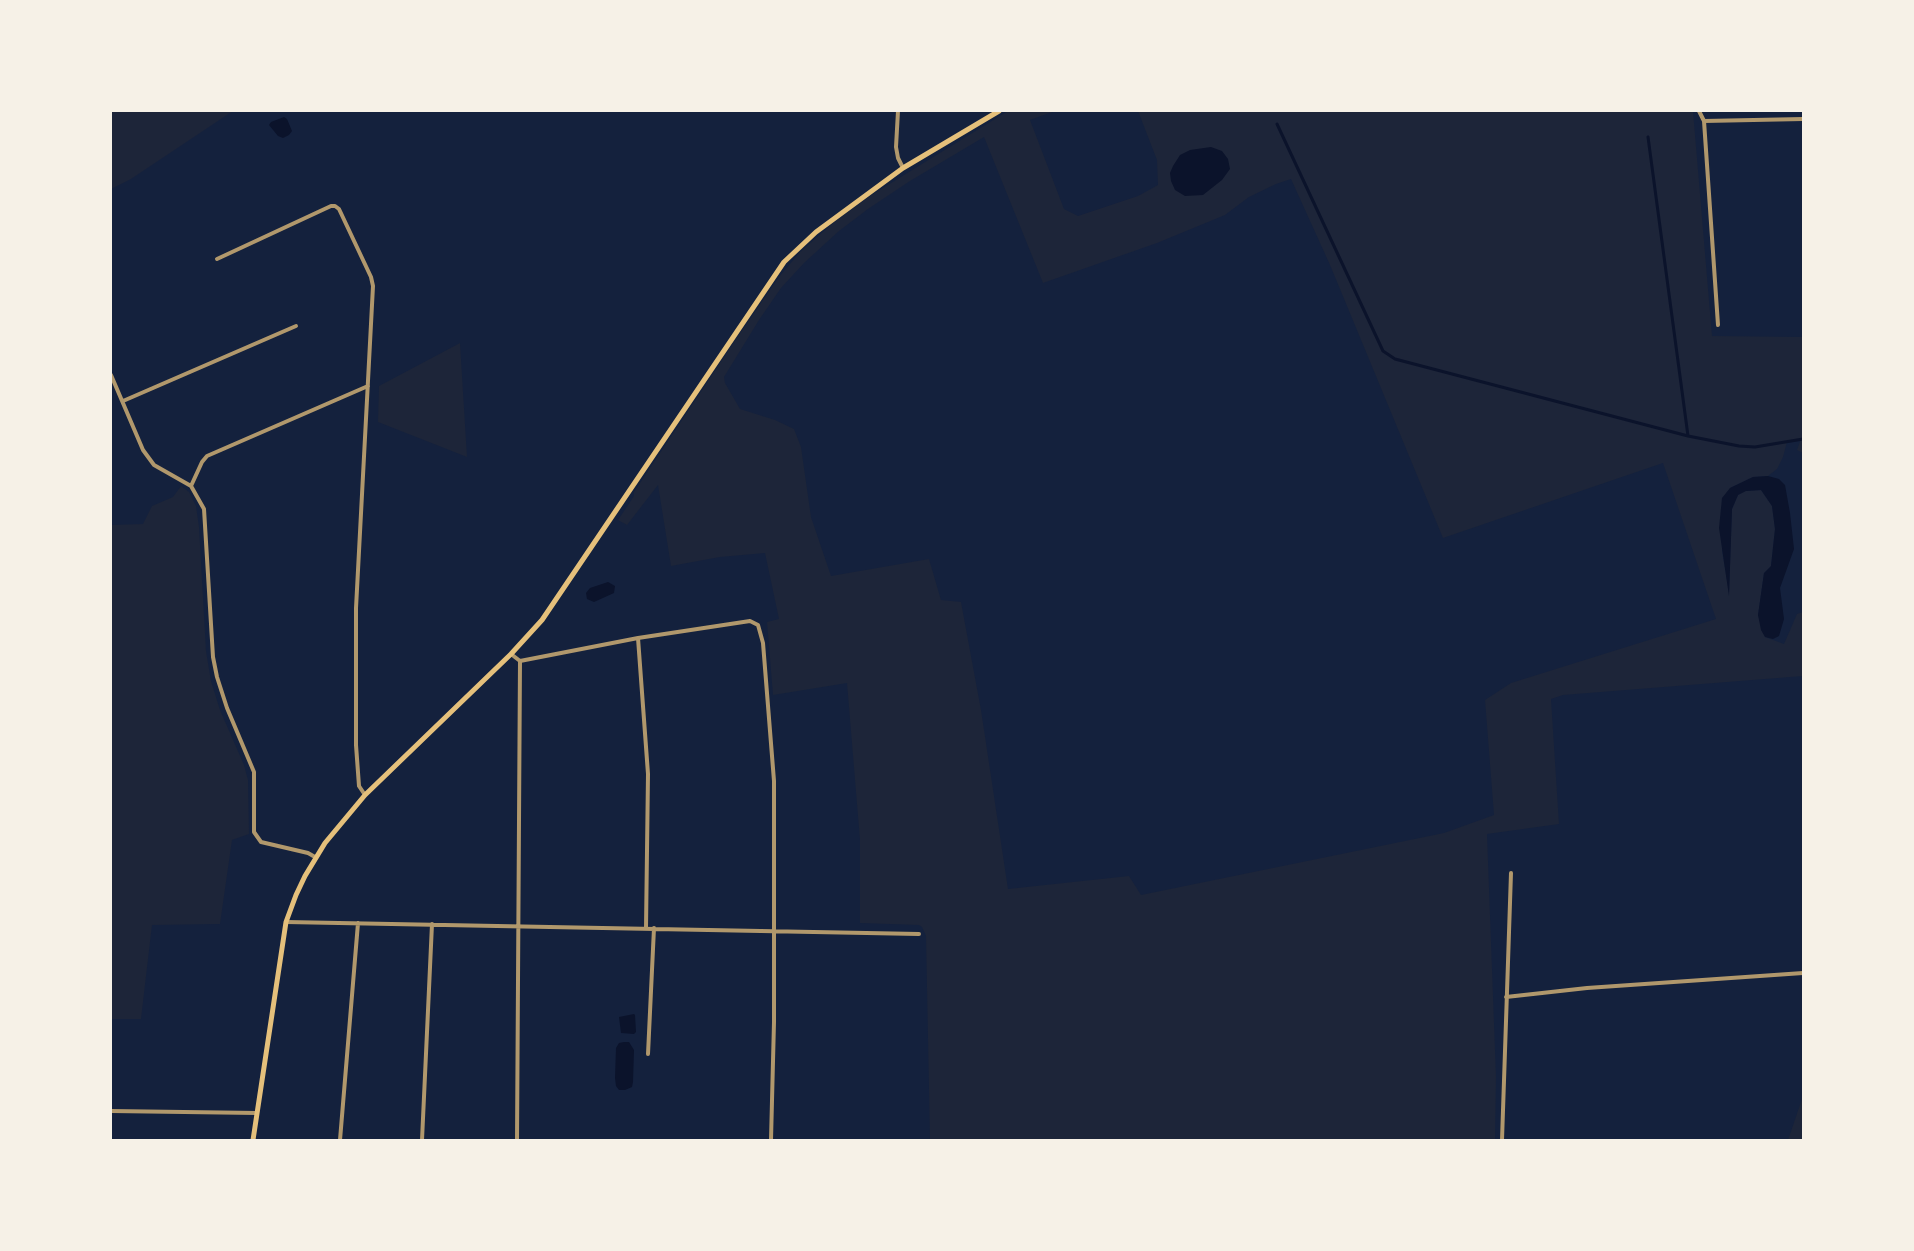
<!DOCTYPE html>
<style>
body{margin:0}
#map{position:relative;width:1914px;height:1251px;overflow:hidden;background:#14213d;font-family:"Libre Baskerville",serif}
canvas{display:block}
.frame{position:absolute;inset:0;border:112px solid #f6f1e7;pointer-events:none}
</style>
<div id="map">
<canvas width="1914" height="1251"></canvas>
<div class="frame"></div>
</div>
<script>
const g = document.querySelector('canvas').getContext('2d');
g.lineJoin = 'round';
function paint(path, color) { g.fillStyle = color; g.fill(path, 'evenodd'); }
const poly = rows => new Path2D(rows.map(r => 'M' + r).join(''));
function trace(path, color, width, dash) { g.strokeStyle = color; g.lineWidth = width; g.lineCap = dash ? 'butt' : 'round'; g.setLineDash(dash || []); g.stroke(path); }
paint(poly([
 [111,111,233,111,131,179,111,189],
 [1008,111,1055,111,1030,120,1064,209,1078,216,1138,196,1158,185,1157,160,1138,111,1693,111,1712,336,1803,337,1803,453,1797,450,1801,439,1787,442,1783,457,1777,469,1768,476,1753,477,1730,488,1722,551,1729,592,1732,509,1738,495,1745,491,1761,490,1772,506,1775,529,1771,566,1764,573,1758,615,1765,637,1784,644,1797,614,1803,612,1803,676,1563,695,1551,699,1559,824,1487,834,1496,1077,1495,1140,930,1140,926,936,922,927,919,925,860,923,860,840,847,683,773,695,767,622,779,619,765,553,720,557,671,566,658,485,627,525,618,520,634,496,634,492,734,342,779,277,800,252,832,224,870,196],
 [984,137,1043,283,1157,243,1225,215,1249,197,1276,184,1291,179,1330,265,1443,538,1663,463,1716,619,1511,683,1485,700,1494,815,1444,833,1141,895,1129,876,1008,889,981,710,961,602,941,600,929,559,831,576,811,517,801,447,794,429,775,420,740,409,725,383,724,377,759,320,781,288,804,263,839,231,868,209,910,181],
 [460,343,467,457,378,422,379,386],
 [181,486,189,492,196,506,199,527,206,651,211,681,220,710,244,765,248,780,249,834,232,840,220,924,152,925,141,1019,111,1019,111,525,143,524,152,506,173,497],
 [1803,1096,1803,1140,1788,1140]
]), '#1d2539');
paint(poly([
 [284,117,287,119,292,131,289,135,283,138,278,136,269,125,271,122],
 [1211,147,1222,151,1228,159,1230,169,1222,180,1203,195,1185,196,1175,190,1171,181,1170,173,1173,166,1180,155,1190,150],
 [1768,476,1779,479,1785,485,1790,513,1794,549,1780,588,1784,619,1779,636,1773,639,1765,637,1761,630,1758,615,1764,573,1771,566,1775,529,1772,506,1761,490,1746,491,1738,495,1732,509,1729,596,1719,528,1722,498,1730,488,1753,477],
 [608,582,615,586,614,593,594,602,587,599,586,593,590,588],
 [634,1014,635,1015,636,1032,634,1034,621,1033,619,1017],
 [624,1042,629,1042,634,1050,633,1082,632,1087,625,1090,619,1090,616,1086,615,1078,616,1048,619,1043]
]), '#0b132b');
trace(poly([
 [1277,124,1383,351,1395,359,1688,436,1739,446,1755,447,1803,439],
 [1648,137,1688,436]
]), '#0b132b', 3);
trace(poly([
 [898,111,896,147,898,158,903,168],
 [1699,111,1704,121,1718,325],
 [1704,121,1803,119],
 [217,259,331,206,335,206,339,209,371,277,373,286,356,608,356,745,359,786,365,795],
 [111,375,143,450,154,465,191,486,204,509,213,657,217,677,227,708,254,772,254,832,261,842,308,853,315,857],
 [123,401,296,326],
 [191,486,202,462,207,456,368,386],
 [638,638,648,774,646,928],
 [511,654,520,661,517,1140],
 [520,661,638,638,750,621,758,625,763,643,774,781,774,1022,771,1140],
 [286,922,919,934],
 [1506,997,1587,988,1803,973],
 [648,1054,654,928],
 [111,1111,257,1113],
 [340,1140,358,923],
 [422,1140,432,924],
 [1502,1140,1511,873]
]), '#b1986c', 4);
trace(poly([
 [253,1140,286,922,296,895,305,876,325,843,365,795,511,654,542,620,784,262,816,232,903,168,999,111]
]), '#e5c07b', 5);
</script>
